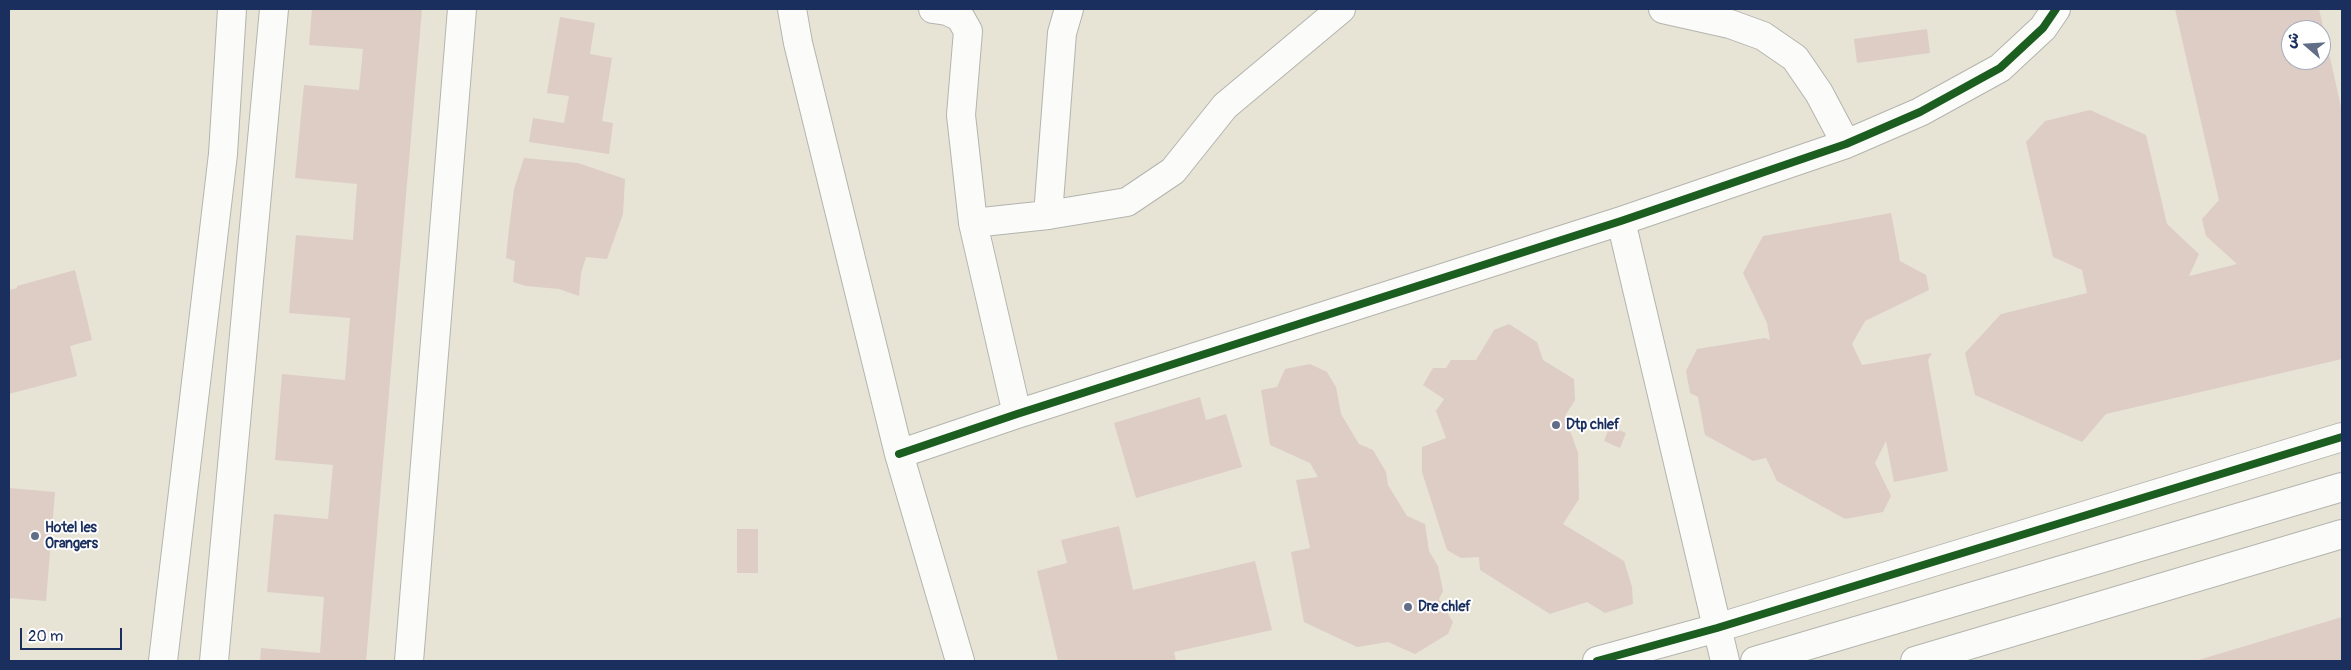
<!DOCTYPE html>
<meta charset="utf-8">
<style>
body{margin:0}
#map{position:relative;width:2351px;height:670px;overflow:hidden;background:#e7e4d5;font-family:Pangolin,"Playpen Sans Arabic",sans-serif}
canvas{display:block}
.frame{position:absolute;inset:0;border:10px solid #1b2f5e;pointer-events:none}
.north{position:absolute;left:2281px;top:20px;width:50px;height:50px;box-sizing:border-box;background:#fff;border:1px solid #a4acbf;border-radius:50%;rotate:289deg;font-size:14px;font-weight:700;line-height:20px;text-align:center;color:#1b2f5e}
.north::after{content:'';display:block;margin:auto;width:18px;height:22px;background:#626e88;clip-path:polygon(50% 0,100% 100%,50% 72%,0 100%)}
.scale{position:absolute;left:20px;top:628px;width:102px;height:22px;box-sizing:border-box;border:2px solid #1b2f5e;border-top:0;padding-left:6px;font-size:15px;line-height:18px;white-space:nowrap;color:#1b2f5e;-webkit-text-stroke:4px #fff;paint-order:stroke}
</style>
<div id="map">
<canvas width="2351" height="670"></canvas>
<div class="frame"></div>
<div class="north">ش</div>
<div class="scale">20 m</div>
</div>
<script>
const g = document.querySelector('canvas').getContext('2d');
g.lineJoin = 'round';
function paint(path, color) { g.fillStyle = color; g.fill(path, 'evenodd'); }
const poly = rows => new Path2D(rows.map(r => 'M' + r).join(''));
function trace(path, color, width, dash) { g.strokeStyle = color; g.lineWidth = width; g.lineCap = dash ? 'butt' : 'round'; g.setLineDash(dash || []); g.stroke(path); }
function write(font, color, halo, rows, align = 'center') {
  g.font = font + ' Pangolin,sans-serif'; g.lineWidth = 4; g.setLineDash([]); g.textBaseline = 'middle'; g.strokeStyle = halo; g.fillStyle = color; for (const [text, x, y, turn = 0] of rows) {
    g.save(); g.translate(x, y); g.rotate((+turn || 0) * Math.PI / 180); g.textAlign = isNaN(turn) ? turn : align; if (halo) g.strokeText(text, 0, 0); g.fillText(text, 0, 0); g.restore();
  }
}
paint(poly([
 [312,9,422,9,366,661,260,661,261,648,320,653,324,597,267,592,274,514,328,519,333,465,275,460,282,374,345,380,350,318,289,313,296,235,353,240,357,184,295,178,304,85,359,90,363,49,309,45],
 [2175,9,2319,9,2342,111,2342,359,2106,414,2082,442,1975,395,1965,353,2001,314,2087,293,2082,270,2053,257,2026,142,2045,121,2090,110,2146,135,2167,224,2199,254,2189,276,2237,264,2206,236,2202,219,2219,200],
 [2291,30,2321,30,2321,60,2291,60],
 [560,17,595,23,590,54,612,58,602,121,613,123,609,154,529,142,533,118,564,123,569,96,547,93],
 [1927,29,1930,53,1857,63,1854,39],
 [524,158,578,163,625,179,623,214,607,259,586,257,581,273,579,296,559,289,526,286,513,282,515,261,506,258,508,238,514,189],
 [1891,213,1900,261,1926,275,1929,290,1865,321,1852,344,1862,365,1932,353,1928,360,1948,471,1894,482,1886,441,1875,463,1891,496,1883,512,1845,519,1777,481,1766,458,1753,461,1705,435,1698,397,1690,393,1686,371,1697,349,1765,338,1770,340,1767,323,1743,273,1763,236],
 [75,270,92,340,70,346,77,376,9,394,9,290,17,288,17,286],
 [1509,324,1537,342,1543,360,1574,379,1575,400,1565,416,1578,453,1579,499,1563,524,1624,561,1632,587,1633,604,1605,613,1587,602,1550,614,1480,570,1479,557,1461,558,1447,550,1422,472,1422,447,1446,438,1436,411,1444,399,1423,385,1433,368,1446,368,1451,360,1476,360,1494,330],
 [1310,364,1327,372,1336,387,1341,414,1359,444,1373,450,1386,472,1388,485,1407,516,1425,524,1429,551,1438,566,1443,591,1439,599,1453,622,1448,634,1415,654,1388,642,1357,647,1304,622,1291,552,1310,548,1296,480,1318,477,1310,463,1270,445,1261,390,1277,387,1285,369],
 [1200,397,1206,420,1226,414,1242,467,1136,498,1114,423],
 [1610,426,1626,433,1620,448,1604,441],
 [9,488,55,492,46,601,9,598],
 [1119,526,1133,590,1255,561,1272,630,1174,652,1176,661,1058,661,1037,571,1067,563,1061,540],
 [737,529,758,529,758,573,737,573],
 [2342,617,2342,661,2195,661]
]), '#decdc5');
const minor = poly([
 [792,9,798,43,899,454,960,661],
 [933,9,947,11,960,17,968,31,961,115,973,223,1017,414],
 [1663,9,1730,24,1763,36,1795,58,1819,93,1846,144],
 [1048,215,1062,33,1069,9],
 [1621,221,1725,661],
 [973,223,1048,215,1127,202,1173,171,1225,106,1341,9],
 [899,454,1017,414,1621,221,1846,144,1920,112,2000,68,2043,28,2056,9],
 [163,661,223,154,232,9],
 [409,661,462,9],
 [1597,661,1717,628,2342,437]
]);
const secondary = poly([
 [214,661,274,9],
 [1755,661,2342,487],
 [1915,661,2342,534]
]);
trace(minor, '#b4b4af', 30);
trace(secondary, '#b4b4af', 30);
trace(minor, '#fbfbf9', 28);
trace(secondary, '#fbfbf9', 28);
trace(poly([
 [899,454,1017,414,1621,221,1846,144,1920,112,2000,68,2043,28,2056,9],
 [1597,661,1717,628,2342,437]
]), '#1b5e20', 8);
for (const [x, y, r, color] of [
 [1556,425,5,"#626e88"],
 [35,536,5,"#626e88"],
 [1408,607,5,"#626e88"]
]) { const dot = new Path2D(); dot.arc(x, y, r, 0, 2 * Math.PI); g.fillStyle = color; g.fill(dot); trace(dot, '#fff', 2); }
write('bold 14px', '#1b2f5e', '#fff', [
 ["Dtp chlef",1566,425],
 ["Hotel les",45,528],
 ["Orangers",45,544],
 ["Dre chlef",1418,607]
], 'left');
</script>
